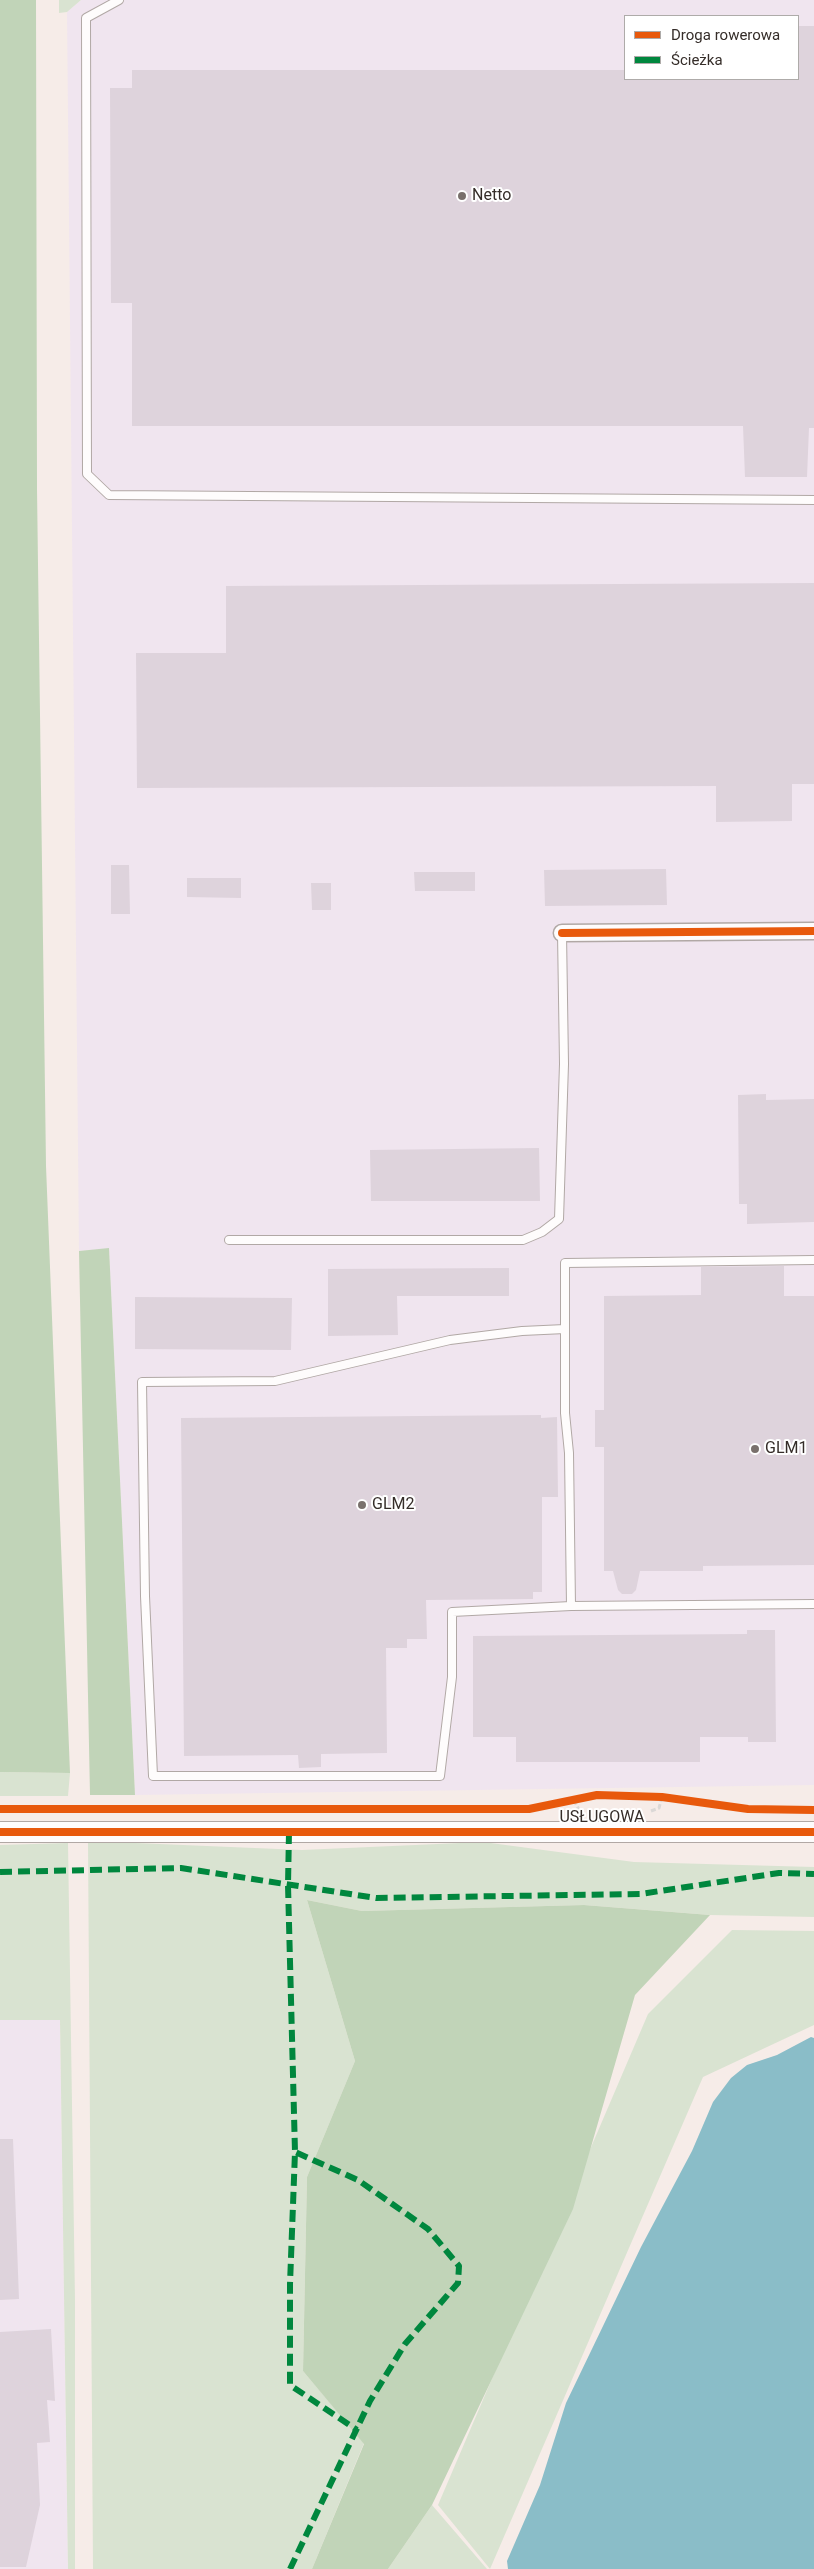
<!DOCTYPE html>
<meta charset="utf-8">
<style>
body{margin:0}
#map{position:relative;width:814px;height:2569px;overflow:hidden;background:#f6ece8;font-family:Roboto,sans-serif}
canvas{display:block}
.legend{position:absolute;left:624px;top:15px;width:175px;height:65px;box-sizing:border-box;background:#fff;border:1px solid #aeaba9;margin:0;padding:6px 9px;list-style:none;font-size:15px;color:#352d29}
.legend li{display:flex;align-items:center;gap:10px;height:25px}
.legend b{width:25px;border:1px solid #aeaba9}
</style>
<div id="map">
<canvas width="814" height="2569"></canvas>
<ul class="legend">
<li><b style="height:6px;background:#e8590c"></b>Droga rowerowa</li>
<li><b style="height:6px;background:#00873e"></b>Ścieżka</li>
</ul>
</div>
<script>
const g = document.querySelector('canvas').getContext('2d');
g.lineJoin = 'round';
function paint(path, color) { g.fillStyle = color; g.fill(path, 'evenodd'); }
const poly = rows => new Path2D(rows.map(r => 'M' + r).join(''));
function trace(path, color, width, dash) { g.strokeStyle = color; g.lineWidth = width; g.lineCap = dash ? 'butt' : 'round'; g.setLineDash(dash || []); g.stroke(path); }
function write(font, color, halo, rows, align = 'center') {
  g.font = font + ' Roboto,sans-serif'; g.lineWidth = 4; g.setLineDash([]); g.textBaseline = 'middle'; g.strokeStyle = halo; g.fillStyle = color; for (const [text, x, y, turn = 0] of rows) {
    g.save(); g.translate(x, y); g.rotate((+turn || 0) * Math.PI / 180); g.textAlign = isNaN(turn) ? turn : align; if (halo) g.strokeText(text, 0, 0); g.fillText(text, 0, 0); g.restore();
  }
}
paint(poly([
 [81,0,814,0,814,1785,135,1795,109,1249,79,1251,67,12],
 [625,16,798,16,798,79,625,79],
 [0,2020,60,2020,68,2569,0,2569]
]), '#f0e5ef');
paint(poly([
 [59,0,81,0,67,12,59,13],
 [0,1772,70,1773,68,1796,0,1796],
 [88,1841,302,1850,483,1842,634,1862,814,1867,814,1917,710,1915,584,1905,362,1911,307,1900,355,2061,307,2177,303,2371,364,2443,312,2569,93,2569],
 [68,1843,75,2300,75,2569,68,2569,60,2020,0,2020,0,1845],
 [732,1930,814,1931,814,2025,703,2077,490,2569,438,2505,648,2014],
 [432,2505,487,2569,388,2569]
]), '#d9e3d1');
paint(poly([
 [0,0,36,0,37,489,46,1166,70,1773,0,1772],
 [109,1248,135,1795,90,1795,79,1251],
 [307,1900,362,1911,584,1905,710,1915,635,1995,573,2209,432,2505,388,2569,312,2569,364,2444,303,2371,307,2177,355,2061]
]), '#c1d4b8');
paint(poly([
 [811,2037,814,2038,814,2569,508,2569,507,2561,540,2485,566,2403,641,2247,692,2151,713,2102,731,2078,747,2065,777,2055]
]), '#8abdc8');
paint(poly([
 [798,26,814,26,814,428,809,428,807,477,745,477,743,426,132,426,132,303,111,303,110,88,132,88,132,70,625,70,625,79,798,79],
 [814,583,814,784,792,784,792,821,716,822,716,786,137,788,136,653,226,653,226,586],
 [111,865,129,865,130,914,111,914],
 [666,869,667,905,545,906,544,870],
 [414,872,475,872,475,891,415,891],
 [187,878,241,878,241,898,187,897],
 [311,883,331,883,331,910,312,910],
 [766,1094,766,1100,814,1099,814,1222,747,1224,747,1204,739,1204,738,1095],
 [539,1148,540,1201,371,1201,370,1150],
 [784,1266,784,1296,814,1296,814,1565,703,1566,703,1571,640,1571,636,1590,632,1594,622,1594,618,1590,613,1571,604,1571,604,1447,595,1447,595,1410,604,1410,604,1296,701,1295,701,1267],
 [509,1268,509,1296,397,1296,398,1335,328,1336,328,1269],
 [135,1297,292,1298,291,1350,135,1349],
 [541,1415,541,1418,557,1417,558,1497,542,1497,542,1592,533,1592,533,1599,426,1600,427,1639,407,1639,407,1648,386,1648,387,1753,321,1754,321,1767,299,1768,298,1755,184,1756,181,1418],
 [747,1630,775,1630,776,1742,748,1742,748,1737,700,1737,700,1762,516,1762,516,1737,473,1737,473,1636,747,1634],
 [0,2139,13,2139,19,2299,0,2300],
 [51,2329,55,2401,47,2400,50,2442,37,2443,40,2505,26,2567,0,2567,0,2332]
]), '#ded3dc');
const service = poly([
 [119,0,86,18,87,474,109,495,814,500],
 [229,1240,523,1240,542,1232,559,1219,564,1064,562,933],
 [565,1329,522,1331,450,1340,275,1381,142,1382,145,1596,153,1776,440,1776,452,1677,452,1612,571,1606,814,1604],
 [571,1606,569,1453,565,1413,565,1263,814,1260]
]);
const minor = poly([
 [562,933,814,931]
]);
const tertiary = poly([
 [0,1832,814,1832]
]);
trace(service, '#b1a8a5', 10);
trace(minor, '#b1a8a5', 19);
trace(tertiary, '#b1a8a5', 22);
trace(poly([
 [574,1800,580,1812],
 [651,1811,659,1808,662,1797]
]), '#dbd8d6', 3, [5, 2.5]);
trace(service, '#fefcfc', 8);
trace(minor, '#fefcfc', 16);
trace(tertiary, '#fefcfc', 20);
trace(poly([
 [289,1832,288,1885,295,2152,290,2284,290,2385,357,2430],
 [0,1872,181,1868,376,1898,640,1894,779,1873,814,1874],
 [290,2569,370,2401,405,2344,458,2283,459,2266,428,2229,358,2180,295,2152]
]), '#00873e', 6, [12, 6]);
trace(poly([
 [562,933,814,931],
 [0,1809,529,1809,597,1795,662,1797,748,1809,814,1810],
 [0,1832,814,1832]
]), '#e8590c', 8);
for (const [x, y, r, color] of [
 [462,196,5,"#79706c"],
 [755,1449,5,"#79706c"],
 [362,1505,5,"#79706c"]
]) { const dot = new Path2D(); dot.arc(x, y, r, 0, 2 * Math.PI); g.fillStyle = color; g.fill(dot); trace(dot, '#fff', 2); }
write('16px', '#352d29', '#fff', [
 ["Netto",472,196],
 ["GLM1",765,1449],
 ["GLM2",372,1505]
], 'left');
write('16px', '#352d29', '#fff', [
 ["USŁUGOWA",602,1818]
]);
</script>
